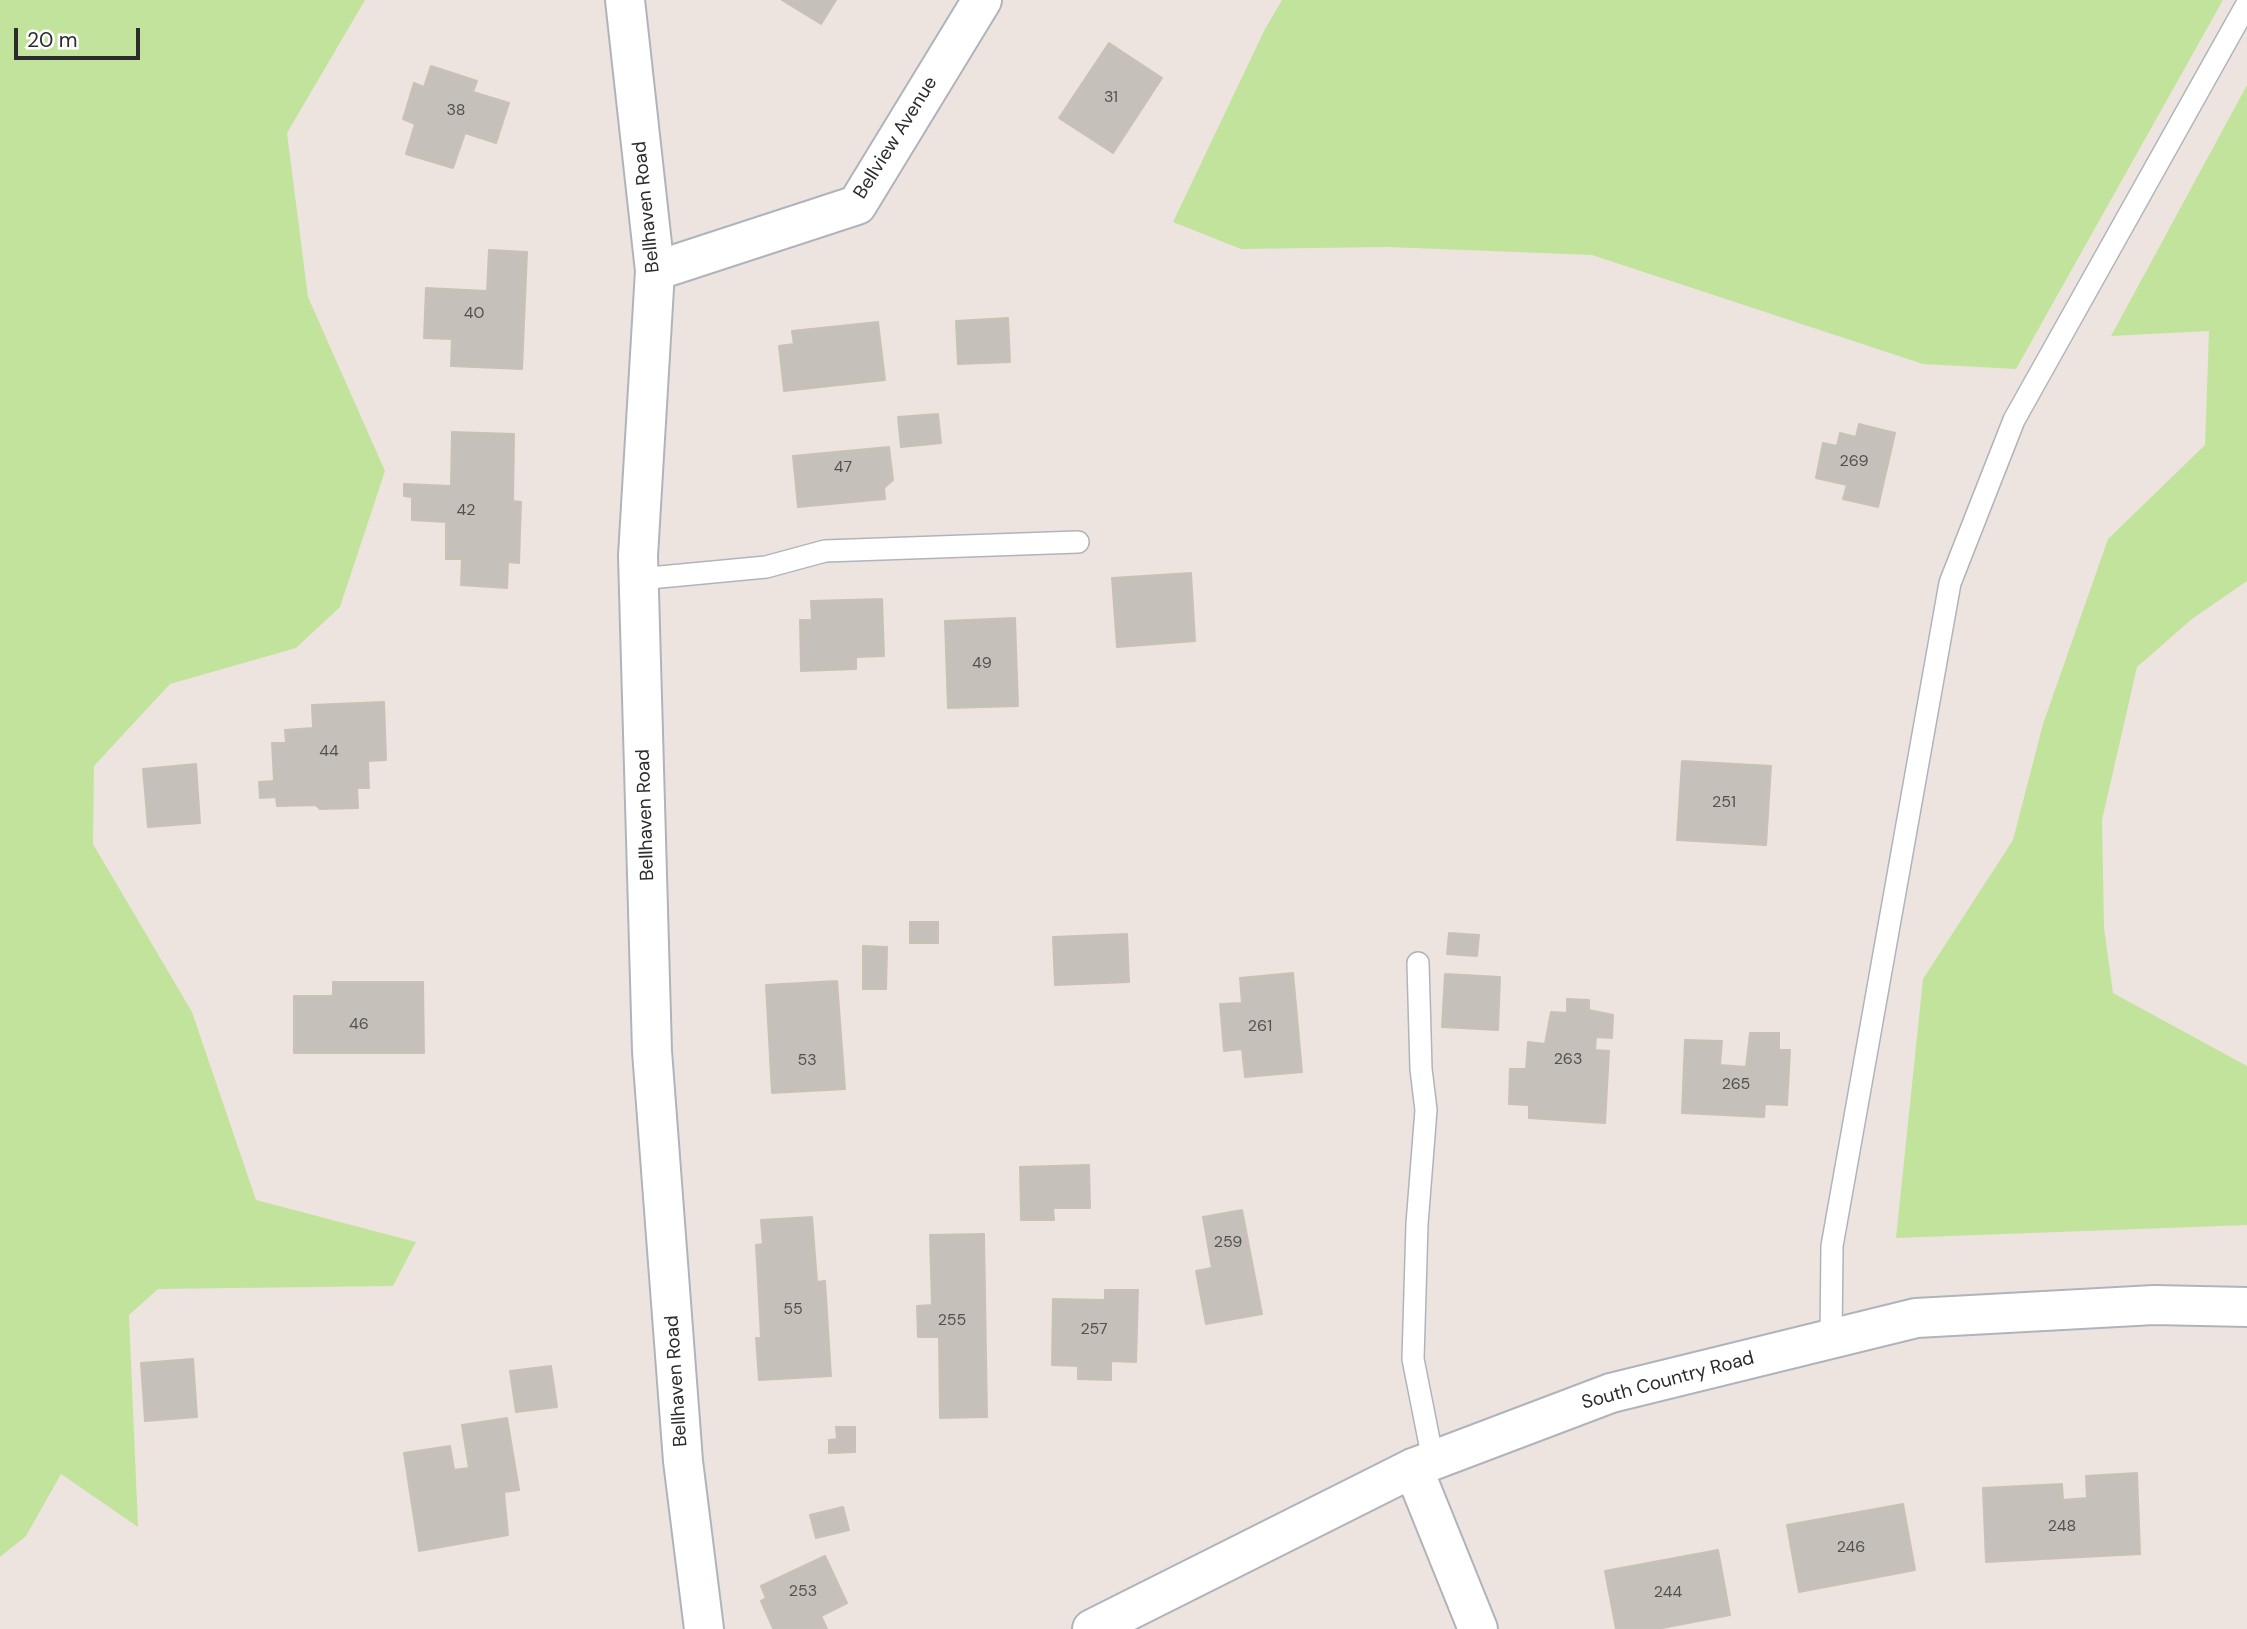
<!DOCTYPE html>
<style>
body{margin:0}
#map{position:relative;width:2247px;height:1629px;overflow:hidden;background:#eee4df;font-family:"DM Sans",sans-serif}
canvas{display:block}
.scale{position:absolute;left:14px;top:28px;width:126px;height:32px;box-sizing:border-box;border:4px solid #2c2c2c;border-top:0;padding-left:9px;font-size:21px;line-height:24px;white-space:nowrap;color:#2c2c2c;-webkit-text-stroke:5px #fff;paint-order:stroke}
</style>
<div id="map">
<canvas width="2247" height="1629"></canvas>
<div class="scale">20 m</div>
</div>
<script>
const g = document.querySelector('canvas').getContext('2d');
g.lineJoin = 'round';
function paint(path, color) { g.fillStyle = color; g.fill(path, 'evenodd'); }
const poly = rows => new Path2D(rows.map(r => 'M' + r).join(''));
function trace(path, color, width, dash) { g.strokeStyle = color; g.lineWidth = width; g.lineCap = dash ? 'butt' : 'round'; g.setLineDash(dash || []); g.stroke(path); }
function write(font, color, halo, rows, align = 'center') {
  g.font = font + ' "DM Sans",sans-serif'; g.lineWidth = 7; g.setLineDash([]); g.textBaseline = 'middle'; g.strokeStyle = halo; g.fillStyle = color; for (const [text, x, y, turn = 0] of rows) {
    g.save(); g.translate(x, y); g.rotate((+turn || 0) * Math.PI / 180); g.textAlign = isNaN(turn) ? turn : align; if (halo) g.strokeText(text, 0, 0); g.fillText(text, 0, 0); g.restore();
  }
}
paint(poly([
 [0,0,365,0,287,133,308,297,385,471,340,607,296,648,170,684,94,766,93,844,192,1012,256,1200,416,1242,393,1286,158,1289,129,1315,138,1527,61,1474,26,1536,0,1557],
 [1282,0,2223,0,2016,369,1923,364,1592,255,1388,247,1241,249,1173,222,1264,31],
 [2247,85,2247,581,2192,619,2137,667,2102,820,2104,928,2113,993,2247,1066,2247,1225,1896,1238,1923,979,2013,840,2043,724,2108,539,2205,445,2209,331,2111,336]
]), '#c2e39c');
const building = poly([
 [782,0,836,0,821,24,782,0],
 [1109,43,1162,78,1113,153,1059,118,1109,43],
 [431,66,477,81,473,92,509,103,496,143,465,133,453,168,406,154,415,124,403,119,414,83,424,87,431,66],
 [489,250,527,252,522,369,451,366,452,339,424,338,426,288,487,291,489,250],
 [1008,318,1010,362,958,364,956,321,1008,318],
 [878,322,885,380,784,391,779,346,794,344,792,331,878,322],
 [938,414,941,443,901,447,898,417,938,414],
 [1859,424,1895,433,1878,507,1843,499,1847,485,1816,478,1823,443,1837,446,1840,433,1856,437,1859,424],
 [452,432,514,434,513,501,521,502,519,563,508,562,507,588,461,585,462,559,446,559,446,522,412,520,412,497,404,496,404,484,451,486,452,432],
 [889,447,893,480,884,488,885,499,798,507,793,456,889,447],
 [1191,573,1195,641,1117,647,1112,578,1191,573],
 [882,599,884,656,856,657,856,669,801,671,800,620,812,620,811,601,882,599],
 [1015,618,1018,706,948,708,945,621,1015,618],
 [384,702,386,760,368,761,369,788,357,788,358,808,320,809,316,805,277,806,276,797,260,798,259,782,274,781,272,743,286,743,285,730,313,728,312,705,384,702],
 [1682,761,1771,766,1766,845,1677,840,1682,761],
 [196,764,200,823,148,827,143,769,196,764],
 [910,922,938,922,938,943,910,943,910,922],
 [1449,933,1479,935,1477,956,1447,954,1449,933],
 [1127,934,1129,982,1055,985,1053,937,1127,934],
 [863,946,887,947,886,989,863,989,863,946],
 [1293,973,1302,1072,1245,1077,1242,1049,1224,1051,1220,1004,1242,1003,1240,978,1293,973],
 [1445,974,1500,977,1498,1030,1442,1027,1445,974],
 [837,981,845,1089,772,1093,766,985,837,981],
 [333,982,423,982,424,1053,294,1053,294,996,333,996,333,982],
 [1567,999,1589,1000,1589,1010,1613,1015,1612,1038,1596,1037,1595,1050,1609,1051,1605,1123,1529,1118,1529,1105,1509,1104,1510,1069,1526,1069,1528,1042,1545,1044,1551,1012,1567,1013,1567,999],
 [1750,1033,1779,1033,1779,1050,1790,1050,1787,1105,1765,1104,1764,1117,1682,1113,1685,1040,1722,1041,1720,1065,1746,1067,1750,1033],
 [1089,1165,1090,1208,1053,1208,1054,1220,1021,1220,1020,1167,1089,1165],
 [1242,1210,1262,1314,1206,1324,1196,1271,1212,1268,1203,1217,1242,1210],
 [812,1217,817,1282,825,1281,831,1376,759,1380,756,1338,761,1338,756,1245,763,1244,761,1220,812,1217],
 [984,1234,987,1417,940,1418,939,1337,918,1337,917,1306,932,1305,930,1235,984,1234],
 [1105,1290,1138,1290,1136,1362,1111,1361,1111,1380,1078,1379,1078,1366,1052,1365,1053,1299,1105,1300,1105,1290],
 [193,1359,197,1417,145,1421,141,1363,193,1359],
 [551,1366,557,1407,516,1412,510,1371,551,1366],
 [507,1418,519,1490,504,1492,508,1535,419,1551,404,1453,450,1446,454,1470,469,1468,462,1425,507,1418],
 [836,1427,855,1427,855,1452,829,1453,829,1440,837,1439,836,1427],
 [2137,1473,2140,1554,1986,1562,1983,1488,2062,1484,2063,1500,2087,1498,2086,1476,2137,1473],
 [1903,1504,1915,1570,1799,1592,1787,1525,1903,1504],
 [843,1507,849,1530,816,1538,810,1515,843,1507],
 [1718,1550,1730,1615,1657,1629,1616,1629,1605,1571,1718,1550],
 [825,1556,847,1603,821,1616,827,1629,773,1628,761,1601,766,1598,761,1586,825,1556]
]);
paint(building, '#c6c0ba');
trace(building, '#c9c0b8', 2);
const lane = poly([
 [639,579,766,567,825,551,1078,542],
 [1418,963,1421,1069,1426,1110,1417,1224,1413,1359,1433,1460],
 [1831,1338,1832,1246,1950,583,2014,420,2247,4]
]);
const street = poly([
 [625,0,655,271,638,556,652,1051,683,1461,704,1629],
 [655,271,857,205,982,0],
 [1413,1468,1478,1629]
]);
const secondary = poly([
 [1092,1629,1413,1468,1611,1393,1916,1318,2154,1305,2247,1307]
]);
trace(lane, '#afb4bc', 24);
trace(street, '#afb4bc', 42);
trace(secondary, '#afb4bc', 42);
trace(lane, '#fff', 21);
trace(street, '#fff', 38);
trace(secondary, '#fff', 38);
write('16px', '#525150', null, [
 ["31",1111,98],
 ["38",456,111],
 ["40",474,314],
 ["269",1854,462],
 ["47",843,468],
 ["42",466,511],
 ["49",982,664],
 ["44",329,752],
 ["251",1724,803],
 ["46",359,1025],
 ["261",1260,1027],
 ["263",1568,1060],
 ["53",807,1061],
 ["265",1736,1085],
 ["259",1228,1243],
 ["55",793,1310],
 ["255",952,1321],
 ["257",1094,1330],
 ["248",2062,1527],
 ["246",1851,1548],
 ["253",803,1592],
 ["244",1668,1593]
]);
write('19px', '#2c2c2c', '#fff', [
 ["Bellview Avenue",896,138,-58],
 ["Bellhaven Road",647,207,-96],
 ["Bellhaven Road",646,815,-92],
 ["Bellhaven Road",677,1381,-94],
 ["South Country Road",1668,1381,-15]
]);
</script>
